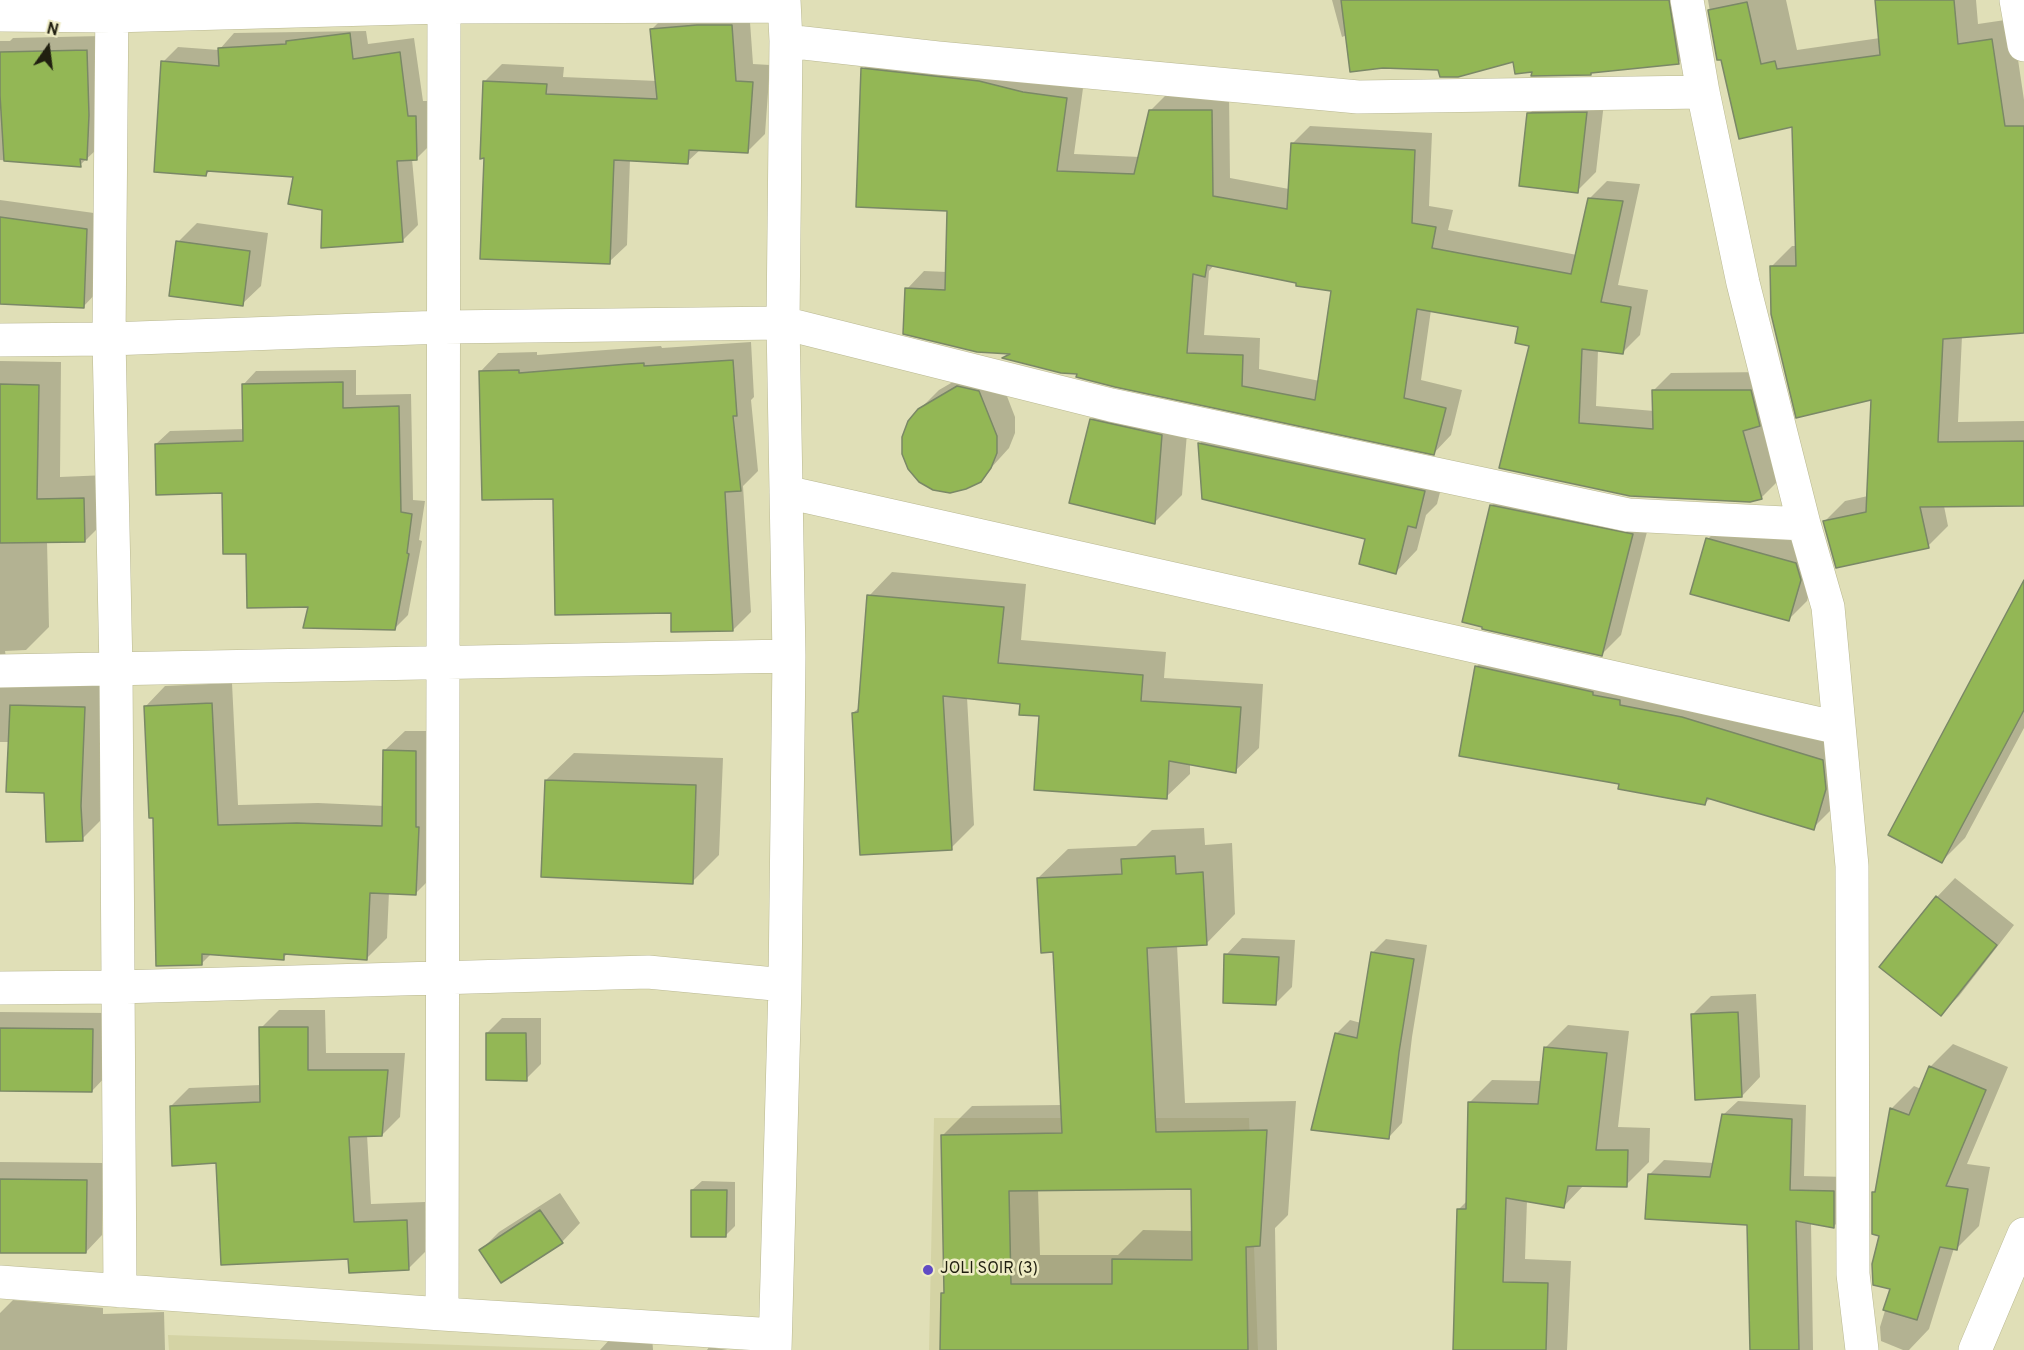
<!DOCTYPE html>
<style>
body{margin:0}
#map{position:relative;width:2024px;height:1350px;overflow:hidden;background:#e0dfb7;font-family:Overpass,sans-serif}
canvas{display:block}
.north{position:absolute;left:18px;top:18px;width:60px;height:60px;-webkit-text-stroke:4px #eeecc4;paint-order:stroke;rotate:14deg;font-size:16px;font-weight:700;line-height:24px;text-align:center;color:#201f10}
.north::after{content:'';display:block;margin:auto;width:21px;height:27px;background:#201f10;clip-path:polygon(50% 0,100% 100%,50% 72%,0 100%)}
</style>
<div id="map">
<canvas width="2024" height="1350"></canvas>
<div class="north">N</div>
</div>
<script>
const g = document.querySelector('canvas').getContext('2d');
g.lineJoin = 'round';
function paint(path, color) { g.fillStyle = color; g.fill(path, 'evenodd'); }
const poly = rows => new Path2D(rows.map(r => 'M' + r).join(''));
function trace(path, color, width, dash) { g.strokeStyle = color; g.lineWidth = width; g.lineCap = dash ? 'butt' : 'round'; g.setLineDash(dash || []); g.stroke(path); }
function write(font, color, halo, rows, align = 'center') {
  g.font = font + ' Overpass,sans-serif'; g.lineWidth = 5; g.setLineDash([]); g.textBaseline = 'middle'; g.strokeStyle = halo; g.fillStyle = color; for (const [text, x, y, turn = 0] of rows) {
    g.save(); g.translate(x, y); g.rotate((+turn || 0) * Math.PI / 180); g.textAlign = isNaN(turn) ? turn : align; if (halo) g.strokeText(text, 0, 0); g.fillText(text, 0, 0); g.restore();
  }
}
paint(poly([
 [934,1118,1249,1118,1258,1350,929,1350],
 [168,1335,602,1350,169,1350]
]), '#d4d3a4');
paint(poly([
 [1332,0,1692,0,1699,42,1678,63,1533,71,1515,60,1439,68,1347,35,1342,37],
 [1708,0,1786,0,1797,50,1880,38,1877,0,1976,0,1978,24,2012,19,2024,100,2024,332,1962,336,1958,422,2024,421,2024,505,1944,506,1948,526,1928,546,1824,522,1845,501,1868,496,1873,398,1771,267,1792,246,1797,246,1793,125,1722,58,1718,59],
 [749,8,753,64,770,65,765,134,748,151,701,149,687,162,630,159,627,245,609,262,486,157,484,82,502,64,564,67,563,77,657,81,651,30,669,12],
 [366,31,368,44,414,38,423,101,430,101,431,144,416,159,412,159,418,225,403,240,323,209,295,175,211,169,206,175,163,62,178,47,219,50,234,33],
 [102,36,96,150,80,165,0,160,0,41,10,41,13,38],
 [881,51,1084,81,1074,154,1140,157,1150,111,1168,93,1229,93,1230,178,1289,189,1292,144,1310,126,1432,133,1429,206,1453,210,1448,230,1577,255,1589,199,1607,181,1640,184,1618,285,1648,290,1640,335,1622,353,1598,350,1596,406,1654,411,1654,390,1671,373,1768,372,1779,480,1761,498,1501,467,1530,345,1519,325,1431,310,1421,380,1462,390,1451,435,1434,453,1079,372,1005,358,1011,352,907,289,924,271,947,272,949,210,863,69],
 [1214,265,1333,290,1320,381,1259,369,1260,338,1204,335,1209,271],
 [1605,94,1596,172,1577,191,1529,114,1548,95],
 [0,200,101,214,98,291,83,307,0,303],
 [197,223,268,233,261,286,242,304,178,242],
 [751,342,754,397,751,400,758,471,743,486,751,612,733,630,672,611,554,497,481,371,498,353,537,352,537,355,647,347,661,346,662,348],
 [0,361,61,362,60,477,107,475,108,518,85,541,47,541,49,627,26,650,5,651,6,657,107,685,105,816,82,839,10,742,0,742],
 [977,368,998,373,1015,417,1015,433,1009,448,980,480,919,410,939,390],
 [356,370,356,395,411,394,413,500,425,501,419,540,422,541,408,615,395,628,310,606,247,552,224,492,156,444,170,431,244,429,243,385,256,371],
 [1118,392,1189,408,1182,495,1155,522,1091,420],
 [1222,422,1446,469,1437,504,1426,515,1417,550,1396,572,1367,538,1203,497,1200,443],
 [1510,487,1651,516,1621,635,1602,654,1491,506],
 [1726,520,1814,545,1819,560,1807,601,1788,620,1708,539],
 [892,572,1026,584,1021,640,1166,652,1164,678,1263,684,1259,748,1235,771,1190,763,1190,774,1166,797,1021,702,967,697,974,825,951,848,853,713,860,707,869,596],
 [2024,595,2024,728,1965,838,1942,861],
 [1499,644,1846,737,1836,805,1813,828,1711,798,1705,803,1621,783,1477,666],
 [232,683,238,805,318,803,384,806,384,751,405,731,436,731,436,873,416,893,389,892,387,938,367,958,288,953,283,958,212,953,202,963,155,816,145,707,165,686],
 [574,753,723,758,719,855,692,882,546,780],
 [1204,828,1205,845,1232,843,1235,914,1206,944,1177,945,1185,1103,1296,1101,1288,1215,1275,1228,1277,1350,942,1350,943,1293,945,1290,942,1136,972,1106,1062,1105,1055,951,1038,878,1068,849,1136,846,1152,830],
 [1192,1187,1193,1231,1143,1230,1118,1255,1040,1255,1038,1189],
 [1955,878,2014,925,1959,996,1941,1014,1937,897],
 [1242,938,1295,940,1292,987,1275,1004,1226,955],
 [1386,939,1427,945,1412,1037,1402,1123,1389,1137,1336,1034,1350,1020,1361,1023,1372,953],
 [1756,994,1760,1077,1742,1096,1692,1015,1711,996],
 [279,1010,325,1010,326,1053,405,1053,400,1117,382,1135,367,1135,371,1204,425,1202,426,1251,408,1269,349,1258,217,1162,171,1106,189,1088,261,1085,261,1028],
 [0,1012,109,1013,108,1074,92,1091,0,1090],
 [502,1018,541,1018,541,1064,526,1079,487,1033],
 [1568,1025,1629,1031,1618,1127,1650,1128,1649,1162,1626,1185,1585,1184,1563,1207,1527,1200,1525,1259,1571,1261,1567,1350,1454,1350,1458,1210,1467,1201,1469,1103,1492,1080,1542,1081,1545,1048],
 [1953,1044,2008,1067,1967,1164,1990,1167,1979,1226,1957,1248,1954,1248,1929,1329,1909,1350,1903,1350,1881,1341,1880,1327,1892,1288,1873,1193,1877,1189,1891,1109,1914,1086,1921,1089,1930,1067],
 [1738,1101,1806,1105,1804,1176,1848,1177,1848,1212,1834,1226,1811,1222,1813,1350,1751,1350,1749,1223,1649,1175,1664,1160,1714,1163,1723,1115],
 [0,1162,103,1163,102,1235,86,1252,0,1251],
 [702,1181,735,1182,735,1226,726,1235,692,1190],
 [560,1193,580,1223,562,1242,480,1251,499,1232],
 [13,1300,103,1308,103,1314,164,1312,165,1350,0,1350,0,1313],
 [652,1335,653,1350,600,1350,611,1338],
 [709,1347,728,1350,707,1350]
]), '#0003');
const building = poly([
 [1341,0,1669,0,1679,64,1591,73,1591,75,1531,76,1532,72,1515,74,1513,62,1458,77,1440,77,1438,70,1383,68,1350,72,1341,0],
 [1875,0,1954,0,1958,44,1992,39,2005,126,2024,126,2024,333,1943,339,1938,442,2024,441,2024,506,1920,507,1929,548,1836,568,1823,521,1866,512,1871,400,1796,418,1771,314,1770,266,1796,266,1792,127,1739,139,1721,60,1717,60,1708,10,1747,2,1761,64,1775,61,1777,69,1880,55,1875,0],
 [697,25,732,25,736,81,753,82,748,153,689,150,688,164,614,160,610,264,480,259,484,158,480,159,483,81,547,84,546,94,657,99,650,29,697,25],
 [350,33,353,59,400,52,408,116,416,116,417,160,397,161,403,242,321,248,322,210,288,204,293,177,207,171,206,176,154,172,161,61,219,66,218,48,286,44,286,41,350,33],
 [87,50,89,115,87,160,80,159,81,167,4,161,0,95,0,52,87,50],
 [861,68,979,81,1023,92,1067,98,1057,171,1134,174,1149,110,1212,110,1213,196,1287,209,1291,143,1415,150,1412,223,1436,227,1432,248,1571,274,1588,198,1623,201,1601,302,1631,307,1623,354,1582,349,1579,423,1653,429,1652,390,1751,390,1760,426,1743,431,1762,499,1750,502,1630,496,1499,468,1529,346,1515,343,1518,327,1417,309,1404,398,1446,408,1434,455,1115,387,1076,377,1077,374,1061,373,1002,358,1010,354,977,352,903,334,905,288,945,290,947,211,856,207,861,68],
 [1207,265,1296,283,1296,286,1331,291,1315,400,1242,386,1243,355,1187,353,1193,274,1205,277,1207,265],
 [1587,112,1578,193,1519,186,1527,113,1587,112],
 [0,217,87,229,84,308,0,304,0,217],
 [176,241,250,251,243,306,169,296,176,241],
 [733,360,737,416,733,416,741,491,725,492,733,631,671,632,671,613,555,615,553,499,482,500,479,371,519,370,519,373,628,364,644,363,644,366,733,360],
 [343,382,343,408,399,406,401,512,412,514,407,553,409,554,395,630,303,628,308,607,247,608,246,554,223,554,222,493,156,495,155,444,243,441,242,384,343,382],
 [0,384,39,385,37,499,84,498,85,542,0,543,0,384],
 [957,386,979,391,997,436,997,453,991,468,981,482,966,489,950,493,933,490,919,482,908,469,902,454,902,437,908,421,918,409,957,386],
 [1090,419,1162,435,1155,524,1069,503,1090,419],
 [1198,443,1425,491,1416,528,1408,526,1396,574,1359,564,1365,539,1202,499,1198,443],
 [1490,505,1633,534,1602,656,1482,629,1482,627,1462,622,1490,505],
 [1706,538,1796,563,1801,580,1789,621,1690,594,1706,538],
 [2024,580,2024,710,1942,863,1888,835,2024,580],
 [867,595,1004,607,998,663,1143,675,1141,701,1241,707,1236,773,1169,761,1167,799,1034,790,1039,716,1019,715,1020,704,943,696,952,850,860,855,852,713,858,712,867,595],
 [1475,666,1593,692,1593,695,1620,700,1620,705,1682,717,1823,760,1826,789,1814,830,1707,798,1705,805,1618,789,1619,784,1459,756,1475,666],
 [212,703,218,825,297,823,382,826,383,750,416,751,416,827,419,827,416,895,370,893,367,960,284,954,284,960,202,954,202,965,156,966,153,818,149,818,144,706,212,703],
 [10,705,85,707,81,806,83,841,46,842,44,793,6,792,10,705],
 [545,780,696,785,693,884,541,877,545,780],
 [1175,856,1176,874,1203,872,1207,945,1147,948,1156,1132,1267,1130,1260,1246,1246,1247,1248,1350,940,1350,941,1293,944,1293,941,1135,1062,1133,1053,952,1041,953,1037,878,1122,874,1121,859,1175,856],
 [1191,1189,1192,1260,1112,1259,1112,1284,1011,1284,1009,1191,1191,1189],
 [1936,896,1997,945,1941,1016,1879,967,1936,896],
 [1371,952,1414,959,1399,1052,1389,1139,1311,1130,1335,1033,1357,1038,1371,952],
 [1224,954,1279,957,1276,1005,1223,1003,1224,954],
 [1738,1012,1742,1097,1695,1100,1691,1014,1738,1012],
 [259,1027,308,1027,308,1070,388,1070,382,1136,349,1137,354,1222,407,1220,409,1270,349,1273,348,1259,221,1265,216,1163,172,1166,170,1106,260,1102,259,1027],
 [0,1028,93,1029,92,1092,0,1091,0,1028],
 [486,1033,526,1033,527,1081,486,1080,486,1033],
 [1544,1047,1607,1053,1596,1150,1628,1150,1627,1187,1568,1186,1564,1208,1506,1198,1503,1282,1548,1283,1546,1350,1453,1350,1457,1209,1466,1209,1468,1102,1538,1104,1544,1047],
 [1929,1066,1986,1090,1946,1186,1968,1189,1957,1250,1940,1247,1917,1320,1883,1310,1890,1289,1873,1285,1872,1264,1879,1236,1872,1234,1872,1192,1875,1192,1890,1108,1909,1115,1929,1066],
 [1722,1114,1792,1119,1790,1190,1834,1191,1834,1228,1796,1221,1799,1350,1750,1350,1747,1225,1645,1219,1648,1174,1710,1177,1722,1114],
 [0,1179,87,1180,86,1253,0,1253,0,1179],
 [691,1190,727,1190,726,1237,691,1237,691,1190],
 [540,1210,563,1243,501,1283,479,1250,540,1210]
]);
paint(building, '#93b755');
trace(building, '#7a8866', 1.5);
const minor = poly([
 [112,0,109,339,116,670,120,1291],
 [1687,0,1703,92,1743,283,1804,524,1828,607,1852,866,1853,1274,1862,1350],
 [2016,0,2024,45],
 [0,15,112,16,444,7,784,6],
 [786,41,938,58,1358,97,1703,92],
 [0,340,109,339,444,327,783,323,1111,405,1628,515,1804,524],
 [786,492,1839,728],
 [0,671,789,656],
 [0,988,118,987,648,972,785,985],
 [0,1282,442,1314,775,1335],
 [442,1314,444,0],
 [775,1350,785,985,789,656,783,323,786,41,784,0],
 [1975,1350,2024,1234]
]);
trace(minor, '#b9b891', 34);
trace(minor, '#fff', 33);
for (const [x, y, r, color] of [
 [928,1270,6,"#604bc4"]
]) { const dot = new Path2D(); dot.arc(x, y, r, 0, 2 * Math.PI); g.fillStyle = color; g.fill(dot); trace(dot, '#eeecc4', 2); }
write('16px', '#201f10', '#eeecc4', [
 ["JOLI SOIR (3)",940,1270]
], 'left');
</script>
